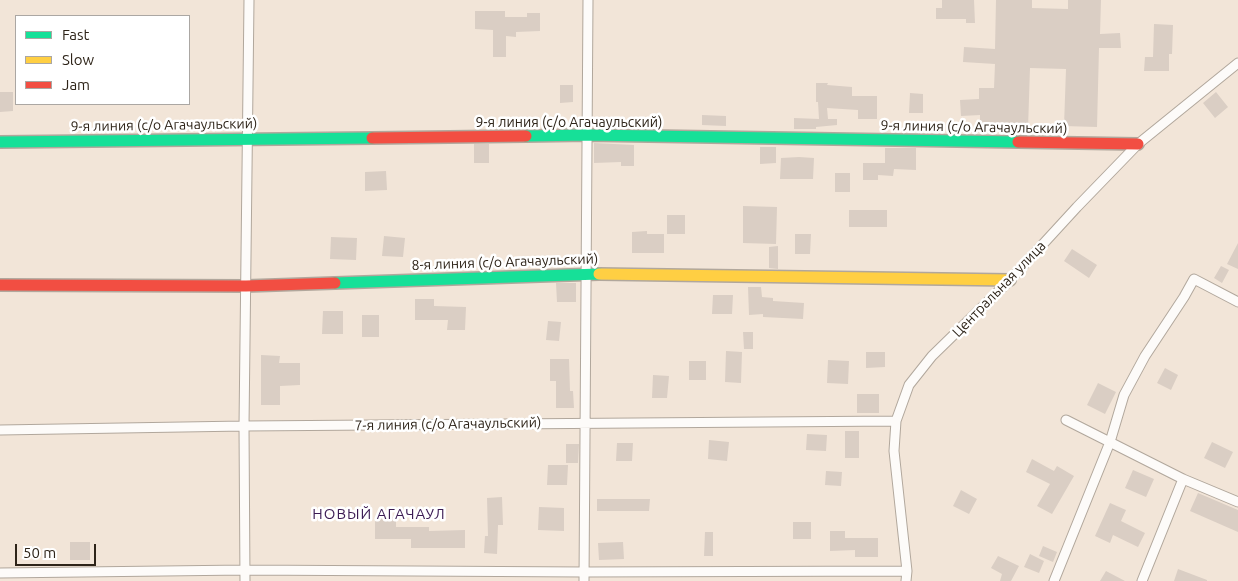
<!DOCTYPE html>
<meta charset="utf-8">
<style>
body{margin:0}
#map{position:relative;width:1238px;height:581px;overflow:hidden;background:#f2e5d8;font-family:Ubuntu,sans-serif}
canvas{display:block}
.legend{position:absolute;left:15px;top:15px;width:175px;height:90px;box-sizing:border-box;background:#fff;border:1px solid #aba7a3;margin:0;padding:6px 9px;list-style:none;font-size:15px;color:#2e2419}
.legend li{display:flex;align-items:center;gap:10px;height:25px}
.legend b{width:25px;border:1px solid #aba7a3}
.scale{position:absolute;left:15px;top:544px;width:81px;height:22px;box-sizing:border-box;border:2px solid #2e2419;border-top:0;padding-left:6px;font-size:15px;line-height:18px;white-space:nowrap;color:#2e2419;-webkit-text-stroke:4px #fff;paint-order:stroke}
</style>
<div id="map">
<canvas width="1238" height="581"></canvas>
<ul class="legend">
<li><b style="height:6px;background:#16e098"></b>Fast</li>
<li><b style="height:6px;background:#ffcf43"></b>Slow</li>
<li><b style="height:6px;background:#f24e42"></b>Jam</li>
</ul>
<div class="scale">50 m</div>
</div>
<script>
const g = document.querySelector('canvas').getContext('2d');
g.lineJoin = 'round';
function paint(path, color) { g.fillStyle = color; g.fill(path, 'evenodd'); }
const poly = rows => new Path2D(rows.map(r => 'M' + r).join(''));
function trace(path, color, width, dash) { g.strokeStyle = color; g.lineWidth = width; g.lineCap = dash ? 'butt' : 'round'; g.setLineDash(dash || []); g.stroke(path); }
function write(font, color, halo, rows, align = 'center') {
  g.font = font + ' Ubuntu,sans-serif'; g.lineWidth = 5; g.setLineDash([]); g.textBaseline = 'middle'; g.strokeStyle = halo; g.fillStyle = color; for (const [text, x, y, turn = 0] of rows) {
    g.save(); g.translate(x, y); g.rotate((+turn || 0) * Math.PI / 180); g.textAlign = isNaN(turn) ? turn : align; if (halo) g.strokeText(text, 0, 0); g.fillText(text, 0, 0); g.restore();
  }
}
paint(poly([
 [942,0,974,0,975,23,966,23,966,19,936,19,936,8,942,8],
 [996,0,1032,0,1032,8,1068,9,1068,0,1101,0,1100,34,1120,33,1121,48,1099,48,1097,127,1064,126,1066,69,1030,68,1028,129,980,129,980,115,961,116,960,100,979,99,979,88,994,88,995,64,963,62,964,47,995,49],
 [475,11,505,11,505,17,527,17,527,13,540,13,540,31,516,32,516,37,506,36,506,57,493,57,493,30,475,29],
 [1154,24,1173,25,1172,54,1169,54,1169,71,1144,71,1145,57,1153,57],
 [816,83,828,83,827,85,852,87,852,96,877,96,877,119,858,119,858,110,827,108,828,119,837,119,837,125,816,127,816,129,794,129,794,118,819,119,818,102,816,102],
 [560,85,573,85,573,102,560,103],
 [0,92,13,92,13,111,0,112],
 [1216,92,1228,107,1215,118,1203,103],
 [910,93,923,94,923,113,909,113],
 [702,115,726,116,726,126,702,125],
 [594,143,634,145,634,166,621,166,621,162,594,163],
 [474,144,489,144,489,163,474,163],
 [760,147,776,147,776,163,760,164],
 [885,148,916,148,916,170,894,169,893,176,878,175,878,180,863,180,863,163,885,163],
 [799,157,814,158,813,179,780,179,781,158],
 [386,171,387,190,365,191,365,172],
 [835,173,850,173,850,192,835,192],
 [743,206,777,207,776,244,743,243],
 [849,210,887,210,887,227,849,227],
 [667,215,685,215,685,234,667,234],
 [647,231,647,234,664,234,664,253,632,253,632,232],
 [795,234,811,234,810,254,795,254],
 [384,236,405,238,403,257,382,256],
 [331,237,357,238,356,260,330,259],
 [1238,243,1238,269,1227,264],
 [778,246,778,269,769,268,769,247],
 [1072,249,1097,265,1089,278,1064,261],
 [1221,266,1229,270,1222,283,1214,278],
 [556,283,576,283,576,302,557,302],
 [748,287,761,287,762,297,773,298,773,301,804,303,803,319,763,317,763,314,749,315],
 [713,295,733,295,732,314,712,314],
 [415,299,434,299,434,306,466,307,465,330,447,330,448,320,415,320],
 [323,311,343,311,343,334,322,334],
 [362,315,379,315,379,337,362,337],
 [548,321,561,322,559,341,546,340],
 [743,332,753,332,753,349,744,349],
 [726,351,742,352,741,383,725,382],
 [866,352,885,352,885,367,866,368],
 [261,355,280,356,279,363,300,363,300,385,280,386,280,405,261,405],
 [550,359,569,359,570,391,573,391,574,408,556,408,556,381,550,381],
 [828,360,849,361,848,384,827,383],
 [689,361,706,361,706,380,689,380],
 [1165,368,1178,375,1171,390,1157,383],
 [653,375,669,376,667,398,652,398],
 [1098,383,1116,392,1105,414,1087,405],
 [857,394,879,394,879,413,857,413],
 [845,431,859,431,859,458,845,458],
 [807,434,827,435,826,451,806,450],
 [709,440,729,442,727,461,708,459],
 [1212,442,1233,452,1225,468,1204,458],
 [617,443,633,443,632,461,616,461],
 [566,444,579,444,578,463,566,463],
 [1032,459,1054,471,1057,466,1074,476,1052,514,1037,506,1050,484,1026,472],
 [548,465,568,465,567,485,547,485],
 [1133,470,1154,479,1146,497,1125,488],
 [826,471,842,472,841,486,825,485],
 [961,490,977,499,969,514,953,506],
 [1198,493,1238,510,1238,532,1190,511],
 [502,497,503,525,498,525,497,554,484,553,485,536,488,536,487,498],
 [597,499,650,499,649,511,597,511],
 [1110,503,1126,510,1121,521,1145,533,1138,547,1113,535,1110,543,1095,536],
 [539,507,564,508,564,531,538,530],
 [375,517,396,517,396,527,429,527,429,531,465,530,465,548,411,548,411,539,375,539],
 [793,522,811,522,811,539,793,539],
 [830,531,845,531,845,538,878,538,878,557,855,557,855,550,830,551],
 [705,532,713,532,713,556,704,556],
 [70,542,90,542,90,560,70,560],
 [623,542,624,559,599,560,598,543],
 [1043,546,1057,552,1053,562,1039,556],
 [1030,554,1044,561,1039,573,1024,567],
 [998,556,1019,566,1011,581,1000,581,1002,574,991,568],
 [1178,569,1207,580,1207,581,1174,581],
 [1106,571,1125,581,1100,581]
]), '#dacec4');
const street = poly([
 [1066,420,1183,479,1238,502],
 [0,430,244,426,896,421],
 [0,573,245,570,584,572,907,571],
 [245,581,244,426,249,0],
 [584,581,588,0],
 [906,581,907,571,894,451,896,421,909,385,932,356,1010,280,1077,207,1138,144,1238,63],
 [1054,581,1110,442,1124,395,1145,356,1184,297,1194,279,1238,302],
 [1142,581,1183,479]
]);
const fast = poly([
 [526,136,588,135,1018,142],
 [0,142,372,138],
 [335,283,599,274]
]);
const slow = poly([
 [599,274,1010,280]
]);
const jam = poly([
 [372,138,526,136],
 [1018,142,1138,144],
 [0,285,246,286,335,283]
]);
trace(street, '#b1a79c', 11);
trace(fast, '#b1a79c', 14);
trace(slow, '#b1a79c', 14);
trace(jam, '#b1a79c', 14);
trace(street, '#fdfbf9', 9);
trace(fast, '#16e098', 11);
trace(slow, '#ffcf43', 11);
trace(jam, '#f24e42', 11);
write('14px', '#2e2419', '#fff', [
 ["9-я линия (с/о Агачаульский)",569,122],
 ["9-я линия (с/о Агачаульский)",164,125,-1],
 ["9-я линия (с/о Агачаульский)",974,127,1],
 ["8-я линия (с/о Агачаульский)",505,262,-2],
 ["Центральная улица",999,289,-46],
 ["7-я линия (с/о Агачаульский)",448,424,-1]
]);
g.letterSpacing = '1px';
write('15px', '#3b1b53', '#fff', [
 ["НОВЫЙ АГАЧАУЛ",379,514]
]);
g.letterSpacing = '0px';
</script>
